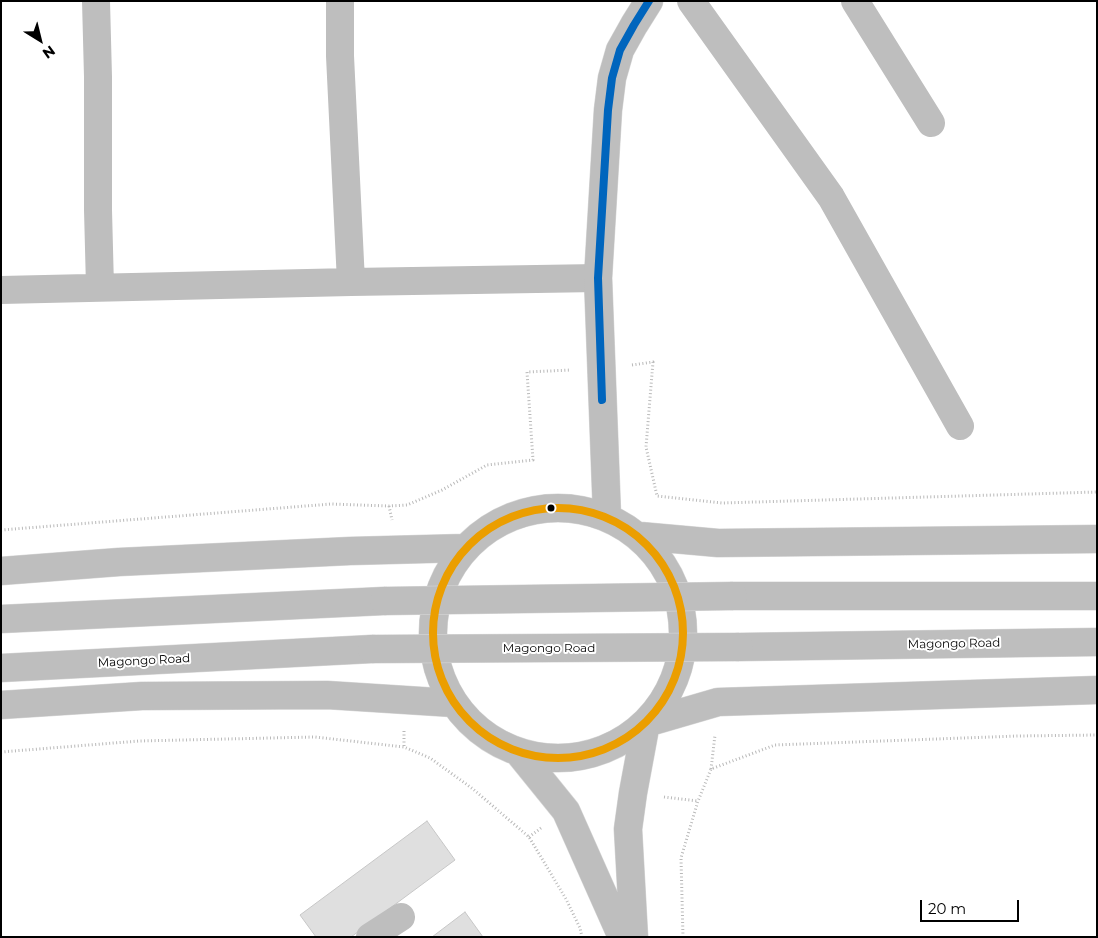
<!DOCTYPE html>
<style>
body{margin:0}
#map{position:relative;width:1098px;height:938px;overflow:hidden;background:#fff;font-family:Montserrat,sans-serif}
canvas{display:block}
.frame{position:absolute;inset:0;border:2px solid #000;pointer-events:none}
.north{position:absolute;left:15px;top:15px;width:50px;height:50px;-webkit-text-stroke:4px #fff;paint-order:stroke;rotate:144deg;font-size:14px;font-weight:700;line-height:20px;text-align:center;color:#000}
.north::after{content:'';display:block;margin:auto;width:18px;height:22px;background:#000;clip-path:polygon(50% 0,100% 100%,50% 72%,0 100%)}
.scale{position:absolute;left:920px;top:900px;width:99px;height:22px;box-sizing:border-box;border:2px solid #000;border-top:0;padding-left:6px;font-size:15px;line-height:18px;white-space:nowrap;color:#000;-webkit-text-stroke:4px #fff;paint-order:stroke}
</style>
<div id="map">
<canvas width="1098" height="938"></canvas>
<div class="frame"></div>
<div class="north">N</div>
<div class="scale">20 m</div>
</div>
<script>
const g = document.querySelector('canvas').getContext('2d');
g.lineJoin = 'round';
function paint(path, color) { g.fillStyle = color; g.fill(path, 'evenodd'); }
const poly = rows => new Path2D(rows.map(r => 'M' + r).join(''));
function trace(path, color, width, dash) { g.strokeStyle = color; g.lineWidth = width; g.lineCap = dash ? 'butt' : 'round'; g.setLineDash(dash || []); g.stroke(path); }
function write(font, color, halo, rows, align = 'center') {
  g.font = font + ' Montserrat,sans-serif'; g.lineWidth = 4; g.setLineDash([]); g.textBaseline = 'middle'; g.strokeStyle = halo; g.fillStyle = color; for (const [text, x, y, turn = 0] of rows) {
    g.save(); g.translate(x, y); g.rotate((+turn || 0) * Math.PI / 180); g.textAlign = isNaN(turn) ? turn : align; if (halo) g.strokeText(text, 0, 0); g.fillText(text, 0, 0); g.restore();
  }
}
const building = poly([
 [427,821,455,860,351,937,316,937,300,915,427,821],
 [465,912,483,937,432,937,465,912]
]);
paint(building, '#dfdfdf');
trace(building, '#c7c7c7', 1);
const major = poly([
 '433 633a125 125 0 1 1 250 0a125 125 0 1 1-250 0Z',
 [607,516,598,278,608,110,612,78,620,50,634,25,649,1],
 [640,536,718,543,1097,539],
 [1,571,119,562,350,551,465,548],
 [733,596,1097,596],
 [1,619,384,601],
 [739,647,1097,642],
 [1,668,372,649],
 [1,705,142,696,327,695,453,703],
 [519,753,566,811,622,937],
 [634,937,628,829,633,793,646,723,718,702,1097,690]
]);
trace(major, '#dbdbdb', 29);
trace(poly([
 [632,365,653,362,646,447,657,496,722,503,1097,492],
 [389,506,392,520],
 [1,530,331,504,389,506,407,505,442,490,487,465,533,460,527,372,571,370],
 [404,731,404,747],
 [1,752,139,741,315,737,404,747,430,758,473,789,529,837,566,899,580,928,582,937],
 [711,769,715,735],
 [664,797,698,801],
 [529,837,541,828],
 [683,937,681,858,698,801,711,769,775,745,1017,736,1097,735]
]), '#b9b9b9', 3, [1, 2.5]);
trace(poly([
 [96,1,98,77,98,210,100,287],
 [340,1,340,56,351,282],
 [691,1,831,197,960,426],
 [855,1,931,123],
 [1,290,351,282,598,278],
 [370,937,401,917]
]), '#bebebe', 28);
trace(major, '#bebebe', 28);
const majorBridge = poly([
 [384,601,733,596],
 [372,649,739,647]
]);
trace(majorBridge, '#dbdbdb', 29, []);
trace(majorBridge, '#bebebe', 28);
trace(poly([
 [602,400,598,278,608,110,612,78,620,50,634,25,649,1]
]), '#0065bd', 8);
trace(poly([
 '433 633a125 125 0 1 1 250 0a125 125 0 1 1-250 0Z'
]), '#eb9e00', 8);
for (const [x, y, r, color] of [
 [551,508,4.5,"#000"]
]) { const dot = new Path2D(); dot.arc(x, y, r, 0, 2 * Math.PI); g.fillStyle = color; g.fill(dot); trace(dot, '#fff', 2); }
write('12px', '#000', '#fff', [
 ["Magongo Road",954,644,-1],
 ["Magongo Road",549,648],
 ["Magongo Road",144,661,-3]
]);
</script>
